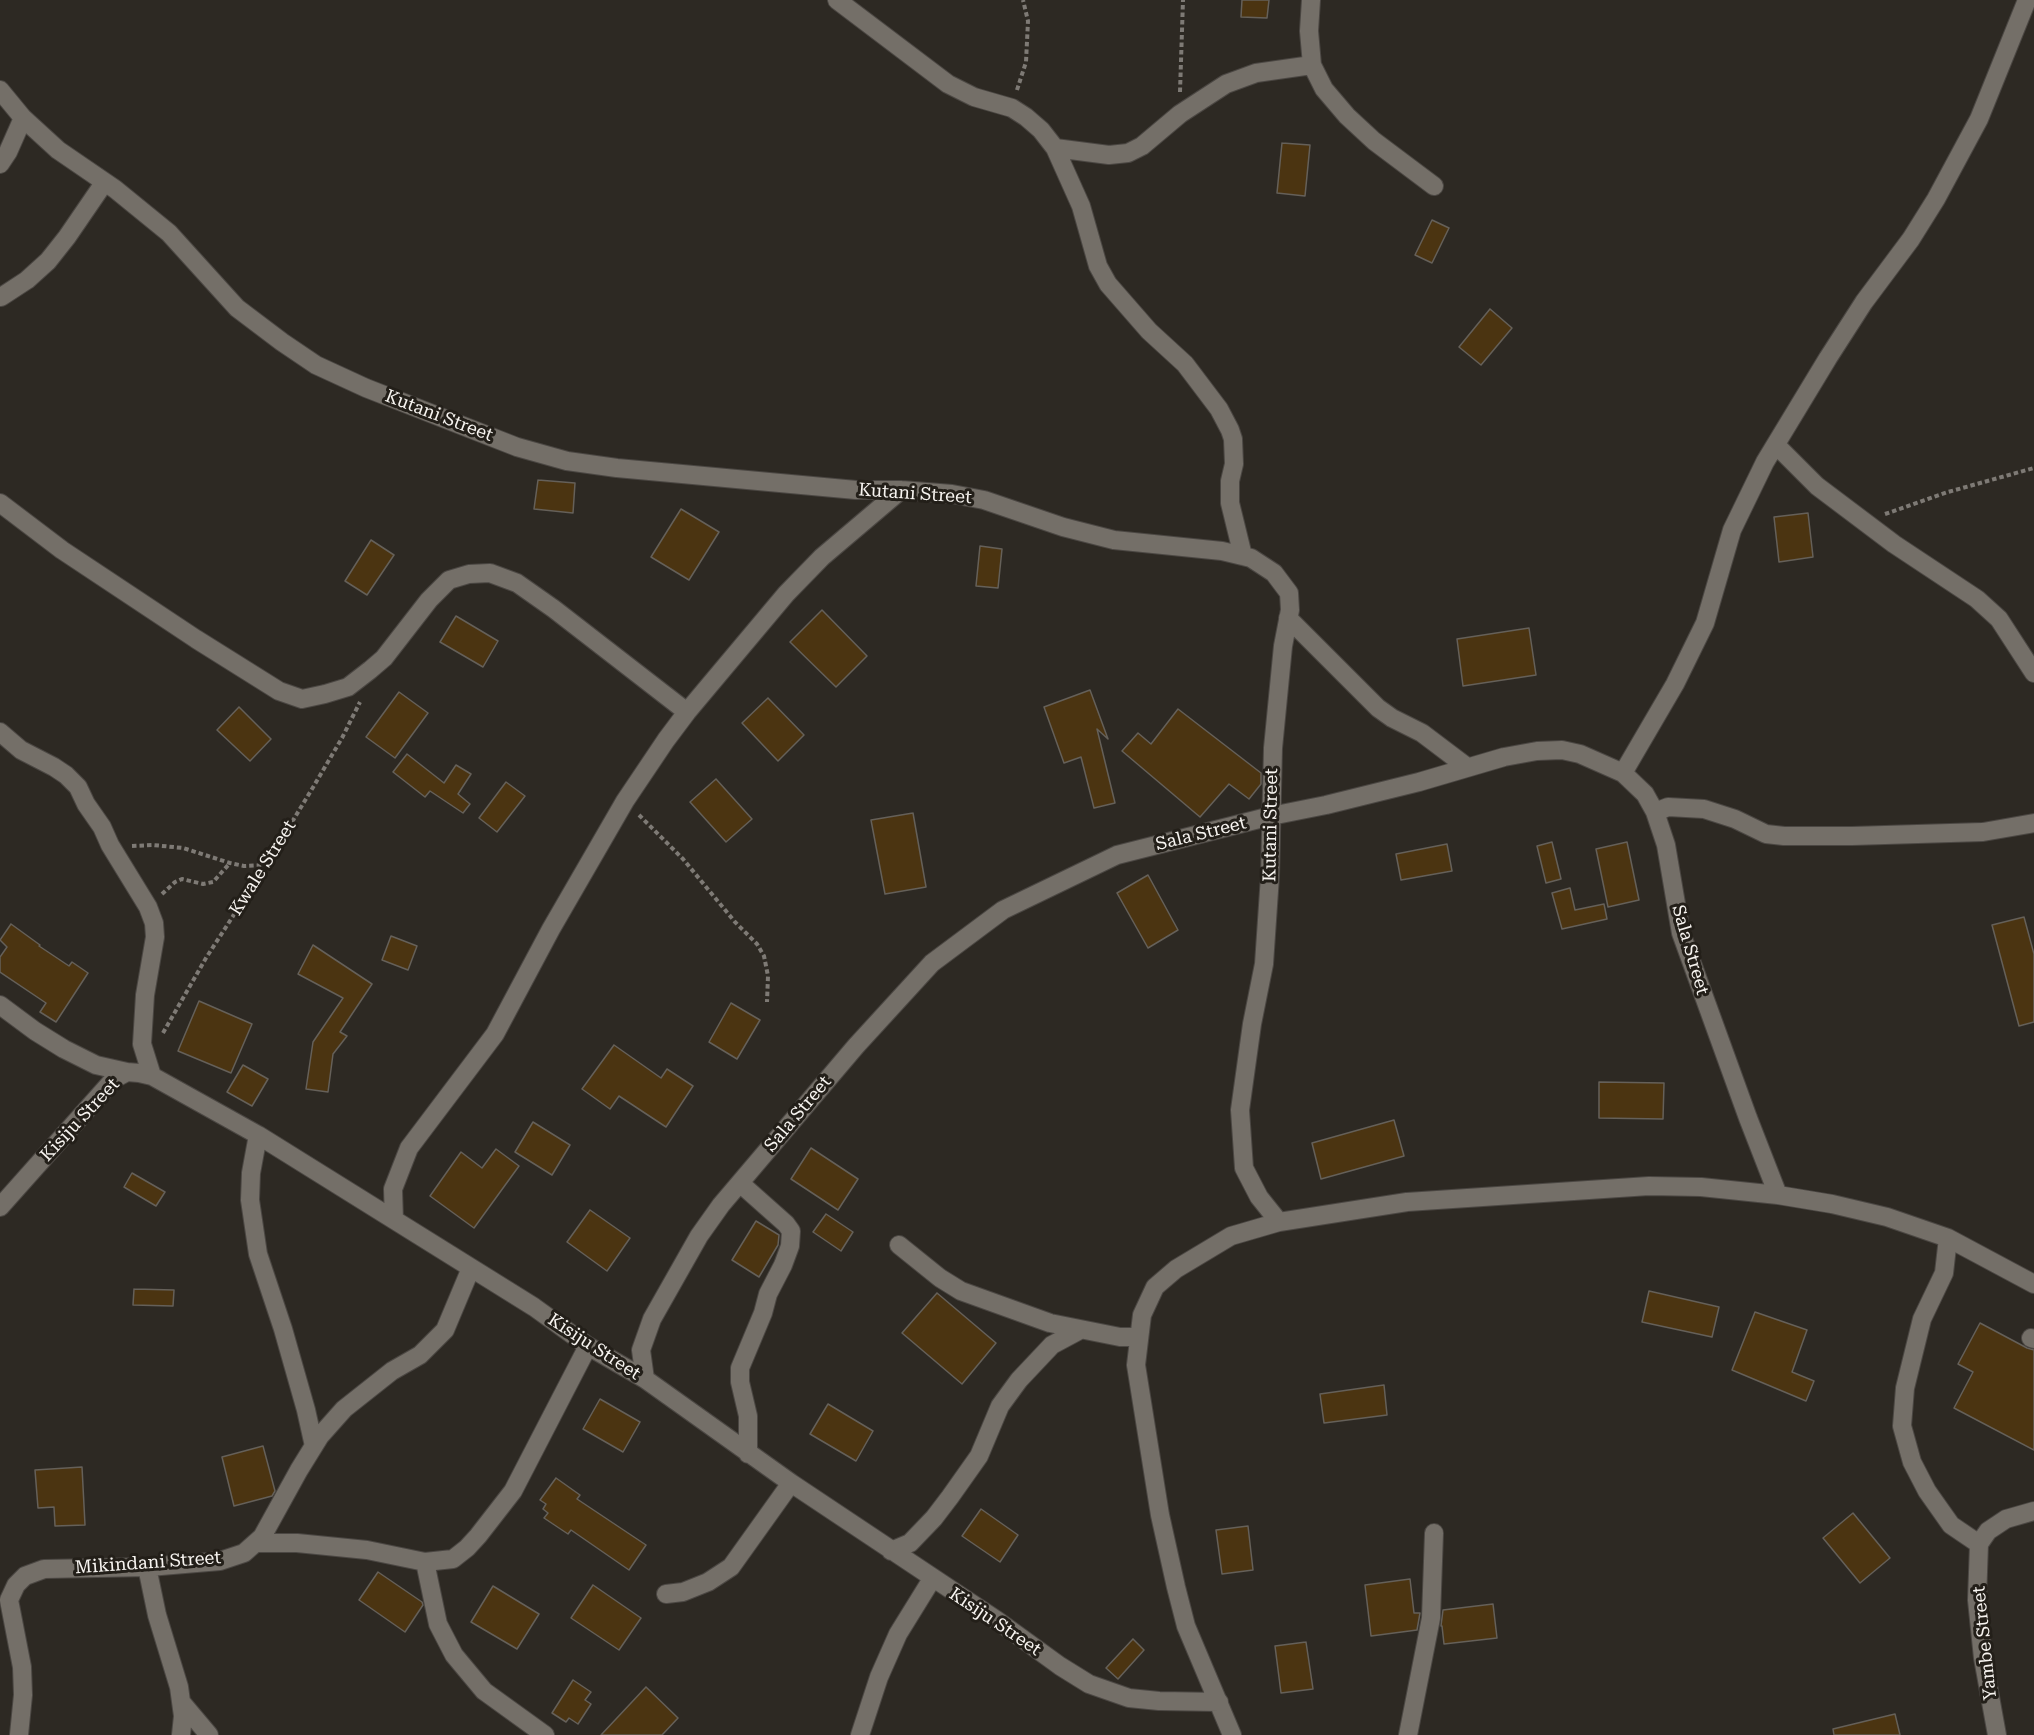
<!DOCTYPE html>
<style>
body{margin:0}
canvas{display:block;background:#2d2923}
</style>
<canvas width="2034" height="1735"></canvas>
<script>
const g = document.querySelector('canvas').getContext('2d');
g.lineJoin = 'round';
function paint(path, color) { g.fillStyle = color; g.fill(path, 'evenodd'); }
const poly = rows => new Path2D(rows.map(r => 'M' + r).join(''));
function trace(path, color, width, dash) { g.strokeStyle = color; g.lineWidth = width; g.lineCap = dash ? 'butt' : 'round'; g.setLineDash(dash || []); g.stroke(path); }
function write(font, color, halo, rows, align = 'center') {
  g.font = font + ' "Roboto Serif",serif'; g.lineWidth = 6; g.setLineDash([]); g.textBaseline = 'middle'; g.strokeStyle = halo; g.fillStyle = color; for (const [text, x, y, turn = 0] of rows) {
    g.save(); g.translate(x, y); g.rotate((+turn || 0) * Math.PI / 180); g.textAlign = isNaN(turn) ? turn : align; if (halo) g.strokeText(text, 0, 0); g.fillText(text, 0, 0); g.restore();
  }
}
const building = poly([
 [1242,0,1269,0,1267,18,1241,17,1242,0],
 [1282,143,1310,145,1305,196,1277,193,1282,143],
 [1432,220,1449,228,1432,263,1415,255,1432,220],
 [1490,309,1512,328,1481,365,1459,347,1490,309],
 [538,480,575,483,573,513,534,509,538,480],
 [681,509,719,532,689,580,651,557,681,509],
 [1808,513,1813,557,1779,562,1774,517,1808,513],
 [371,540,394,555,367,595,345,581,371,540],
 [980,546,1002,549,998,588,976,586,980,546],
 [822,610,867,656,836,687,790,642,822,610],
 [456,616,498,641,483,667,440,642,456,616],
 [1529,628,1536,675,1463,686,1457,639,1529,628],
 [1090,690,1108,739,1097,729,1115,803,1094,808,1081,757,1064,763,1044,707,1090,690],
 [399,692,428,713,395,758,366,737,399,692],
 [768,698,804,735,778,761,742,723,768,698],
 [239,707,271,739,250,761,217,730,239,707],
 [1178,709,1261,773,1261,784,1249,799,1229,784,1200,817,1122,751,1138,733,1151,744,1178,709],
 [407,754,444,783,456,765,471,774,458,794,470,804,463,813,430,791,425,797,393,772,407,754],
 [716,779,752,819,726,842,690,802,716,779],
 [506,782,525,796,497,832,479,818,506,782],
 [913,813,926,887,885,894,871,820,913,813],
 [1552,842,1561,879,1546,883,1537,846,1552,842],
 [1627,842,1639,900,1608,907,1596,849,1627,842],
 [1447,844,1452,871,1401,880,1396,854,1447,844],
 [1148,875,1178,930,1148,948,1117,893,1148,875],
 [1570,888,1575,910,1604,904,1607,919,1562,929,1552,893,1570,888],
 [2024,917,2034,954,2034,1022,2019,1026,1992,925,2024,917],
 [11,924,40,945,39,946,69,966,72,962,88,973,56,1022,40,1012,46,1003,0,972,0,957,7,947,0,940,11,924],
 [391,936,417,946,408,970,382,960,391,936],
 [313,945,372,984,340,1032,347,1036,333,1054,328,1092,306,1089,313,1042,343,998,298,974,313,945],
 [199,1001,252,1024,231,1073,178,1051,199,1001],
 [731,1003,760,1020,737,1059,709,1042,731,1003],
 [614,1045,661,1078,667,1069,693,1086,666,1127,619,1096,610,1109,582,1089,614,1045],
 [243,1065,268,1079,252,1106,227,1092,243,1065],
 [1599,1082,1664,1083,1663,1119,1599,1118,1599,1082],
 [1394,1120,1404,1156,1321,1179,1312,1143,1394,1120],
 [533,1122,570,1145,552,1175,515,1152,533,1122],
 [811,1148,858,1179,838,1210,791,1179,811,1148],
 [496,1149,519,1166,474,1228,430,1196,461,1152,482,1168,496,1149],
 [132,1173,165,1192,156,1206,124,1187,132,1173],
 [590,1210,630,1238,607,1271,567,1242,590,1210],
 [826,1214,853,1232,841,1251,813,1232,826,1214],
 [756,1221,779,1235,778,1245,759,1277,732,1260,756,1221],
 [134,1289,174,1290,173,1306,133,1305,134,1289],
 [1649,1291,1719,1307,1712,1337,1642,1322,1649,1291],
 [937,1293,996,1343,962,1384,902,1333,937,1293],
 [1755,1312,1807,1330,1792,1372,1814,1381,1806,1401,1732,1370,1755,1312],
 [1980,1323,2027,1348,2034,1350,2034,1450,1954,1408,1973,1372,1958,1364,1980,1323],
 [1384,1385,1387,1415,1324,1423,1320,1394,1384,1385],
 [600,1399,640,1422,623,1452,583,1429,600,1399],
 [828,1404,873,1431,856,1461,810,1434,828,1404],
 [263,1446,275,1491,272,1496,234,1506,222,1457,263,1446],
 [82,1467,85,1525,55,1526,54,1507,38,1508,35,1470,82,1467],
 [556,1478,580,1495,577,1499,646,1545,629,1570,571,1530,568,1534,544,1518,548,1513,543,1509,546,1504,540,1500,556,1478],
 [981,1509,1018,1535,1000,1562,962,1536,981,1509],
 [1853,1513,1890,1558,1860,1583,1823,1538,1853,1513],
 [1248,1526,1253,1570,1222,1574,1216,1530,1248,1526],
 [378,1572,422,1602,423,1605,405,1632,359,1600,378,1572],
 [1410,1579,1414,1613,1420,1613,1417,1630,1371,1636,1365,1585,1410,1579],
 [593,1585,641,1618,619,1650,571,1618,593,1585],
 [493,1586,539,1614,517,1649,471,1622,493,1586],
 [1493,1604,1497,1638,1444,1644,1442,1626,1441,1626,1443,1610,1493,1604],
 [1133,1639,1144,1650,1118,1679,1106,1668,1133,1639],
 [1306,1642,1313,1689,1281,1693,1275,1646,1306,1642],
 [573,1680,591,1692,585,1700,591,1704,578,1724,569,1718,566,1722,552,1713,573,1680],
 [646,1687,678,1718,662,1735,601,1735,646,1687],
 [1895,1714,1900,1735,1834,1735,1833,1729,1895,1714]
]);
paint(building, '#4b3411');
trace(building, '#656059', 1.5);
const minor = poly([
 [837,0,948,84,974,97,1012,108,1026,117,1041,130,1055,148,1081,206,1098,266,1108,284,1149,331,1185,364,1219,409,1230,430,1233,439,1234,464,1230,481,1230,503,1243,556],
 [1311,0,1309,31,1312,65,1324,89,1347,116,1374,141,1434,186],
 [0,90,23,118,58,150,115,189,169,233,237,308,282,342,316,365,366,388,517,447,567,461,617,468,856,490,901,490,952,494,984,500,1063,527,1114,540,1222,551,1251,558,1274,573,1289,593,1290,610,1283,646,1273,748,1270,876,1264,964,1252,1024,1240,1110,1244,1168,1259,1197,1279,1222],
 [1055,148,1109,155,1128,153,1142,146,1180,114,1226,84,1256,73,1312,65],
 [0,164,8,152,23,118],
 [1,297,27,280,48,261,67,237,104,183],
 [1776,445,1817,486,1894,544,1977,599,1999,619,2034,673],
 [0,503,62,550,196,639,279,691,302,699,325,694,348,687,370,670,384,658,429,600,449,580,469,574,490,573,517,583,554,609,687,712],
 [1288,618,1378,708,1392,718,1422,733,1467,767],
 [0,732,21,750,54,767,66,775,78,787,86,804,102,827,110,845,148,907,154,923,155,937,145,995,142,1044,152,1076],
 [1623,773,1675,684,1705,623,1732,530,1765,462,1828,358,1864,302,1911,239,1936,199,1979,119,2027,0],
 [1655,812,1668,807,1704,809,1735,819,1766,834,1784,836,1852,836,1983,832,2034,823],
 [0,1005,35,1031,64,1049,96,1065,127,1072],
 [258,1135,251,1173,250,1200,258,1254,283,1329,306,1410,314,1446],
 [741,1184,786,1224,791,1231,790,1246,783,1265,768,1294,763,1313,740,1368,740,1382,748,1416,748,1454],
 [0,1207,114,1079,127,1072,139,1073,152,1076,258,1135,534,1307,588,1346,645,1379,791,1483,998,1621,1060,1666,1089,1684,1129,1698,1159,1701,1219,1702],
 [394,1220,393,1189,409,1148,495,1034,551,929,625,801,666,740,687,712,786,594,822,557,901,490],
 [1948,1238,1944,1273,1922,1319,1905,1388,1902,1426,1912,1462,1927,1491,1951,1525,1979,1544],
 [899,1245,940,1278,961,1291,1050,1323,1120,1337,1138,1337],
 [2031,1338,2034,1339],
 [645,1379,641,1350,652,1319,699,1236,721,1205,856,1046,932,963,1003,910,1117,855,1271,816,1326,805,1419,782,1504,757,1537,751,1562,750,1580,754,1623,773,1645,794,1655,812,1666,845,1681,933,1748,1118,1778,1195],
 [255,1543,297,1543,367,1550,425,1562,453,1559,467,1548,478,1536,513,1491,588,1346],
 [891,1551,910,1543,934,1518,950,1497,979,1456,1000,1406,1019,1380,1052,1345,1080,1330],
 [425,1562,438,1624,454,1655,484,1691,545,1735],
 [147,1567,157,1615,179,1687,183,1716,181,1735],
 [666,1594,683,1592,708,1582,731,1567,791,1483],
 [182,1703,209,1735],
 [19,1735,23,1695,22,1667,9,1600,16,1585,25,1576,44,1569,149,1567,220,1561,244,1553,262,1537,299,1470,320,1436,344,1409,392,1371,420,1355,445,1330,471,1268],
 [860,1735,879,1677,898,1634,932,1579],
 [1232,1735,1186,1626,1176,1587,1160,1515,1136,1365,1142,1315,1155,1287,1176,1269,1231,1236,1279,1222,1407,1202,1649,1186,1701,1187,1778,1195,1832,1204,1887,1217,1948,1238,2034,1284],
 [1408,1735,1431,1618,1434,1533],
 [1997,1735,1983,1658,1977,1600,1979,1544,1988,1531,2006,1519,2034,1511]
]);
trace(minor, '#4b4743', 20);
trace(poly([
 [1017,90,1026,62,1028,21,1023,0],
 [1180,92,1183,0],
 [1885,514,1948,492,2034,468],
 [639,815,683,859,735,922,757,944,764,956,768,976,767,1002],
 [132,846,153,845,183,848,230,863,244,866,266,865],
 [162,894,175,882,182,879,203,884,213,882,230,863],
 [163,1033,206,958,266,865,312,789,342,738,360,702]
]), '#7e7a75', 4, [4.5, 3]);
trace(minor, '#746f68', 18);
write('18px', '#f7f4f0', '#231f19', [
 ["Kutani Street",439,416,21],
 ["Kutani Street",915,494,4],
 ["Kutani Street",1271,825,-89],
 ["Sala Street",1201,834,-14],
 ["Kwale Street",263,868,-58],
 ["Sala Street",1690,950,74],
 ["Sala Street",798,1114,-50],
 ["Kisiju Street",80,1120,-47],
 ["Kisiju Street",594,1347,33],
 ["Mikindani Street",148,1563,-4],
 ["Kisiju Street",995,1622,34],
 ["Yambe Street",1985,1643,-96]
]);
</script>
